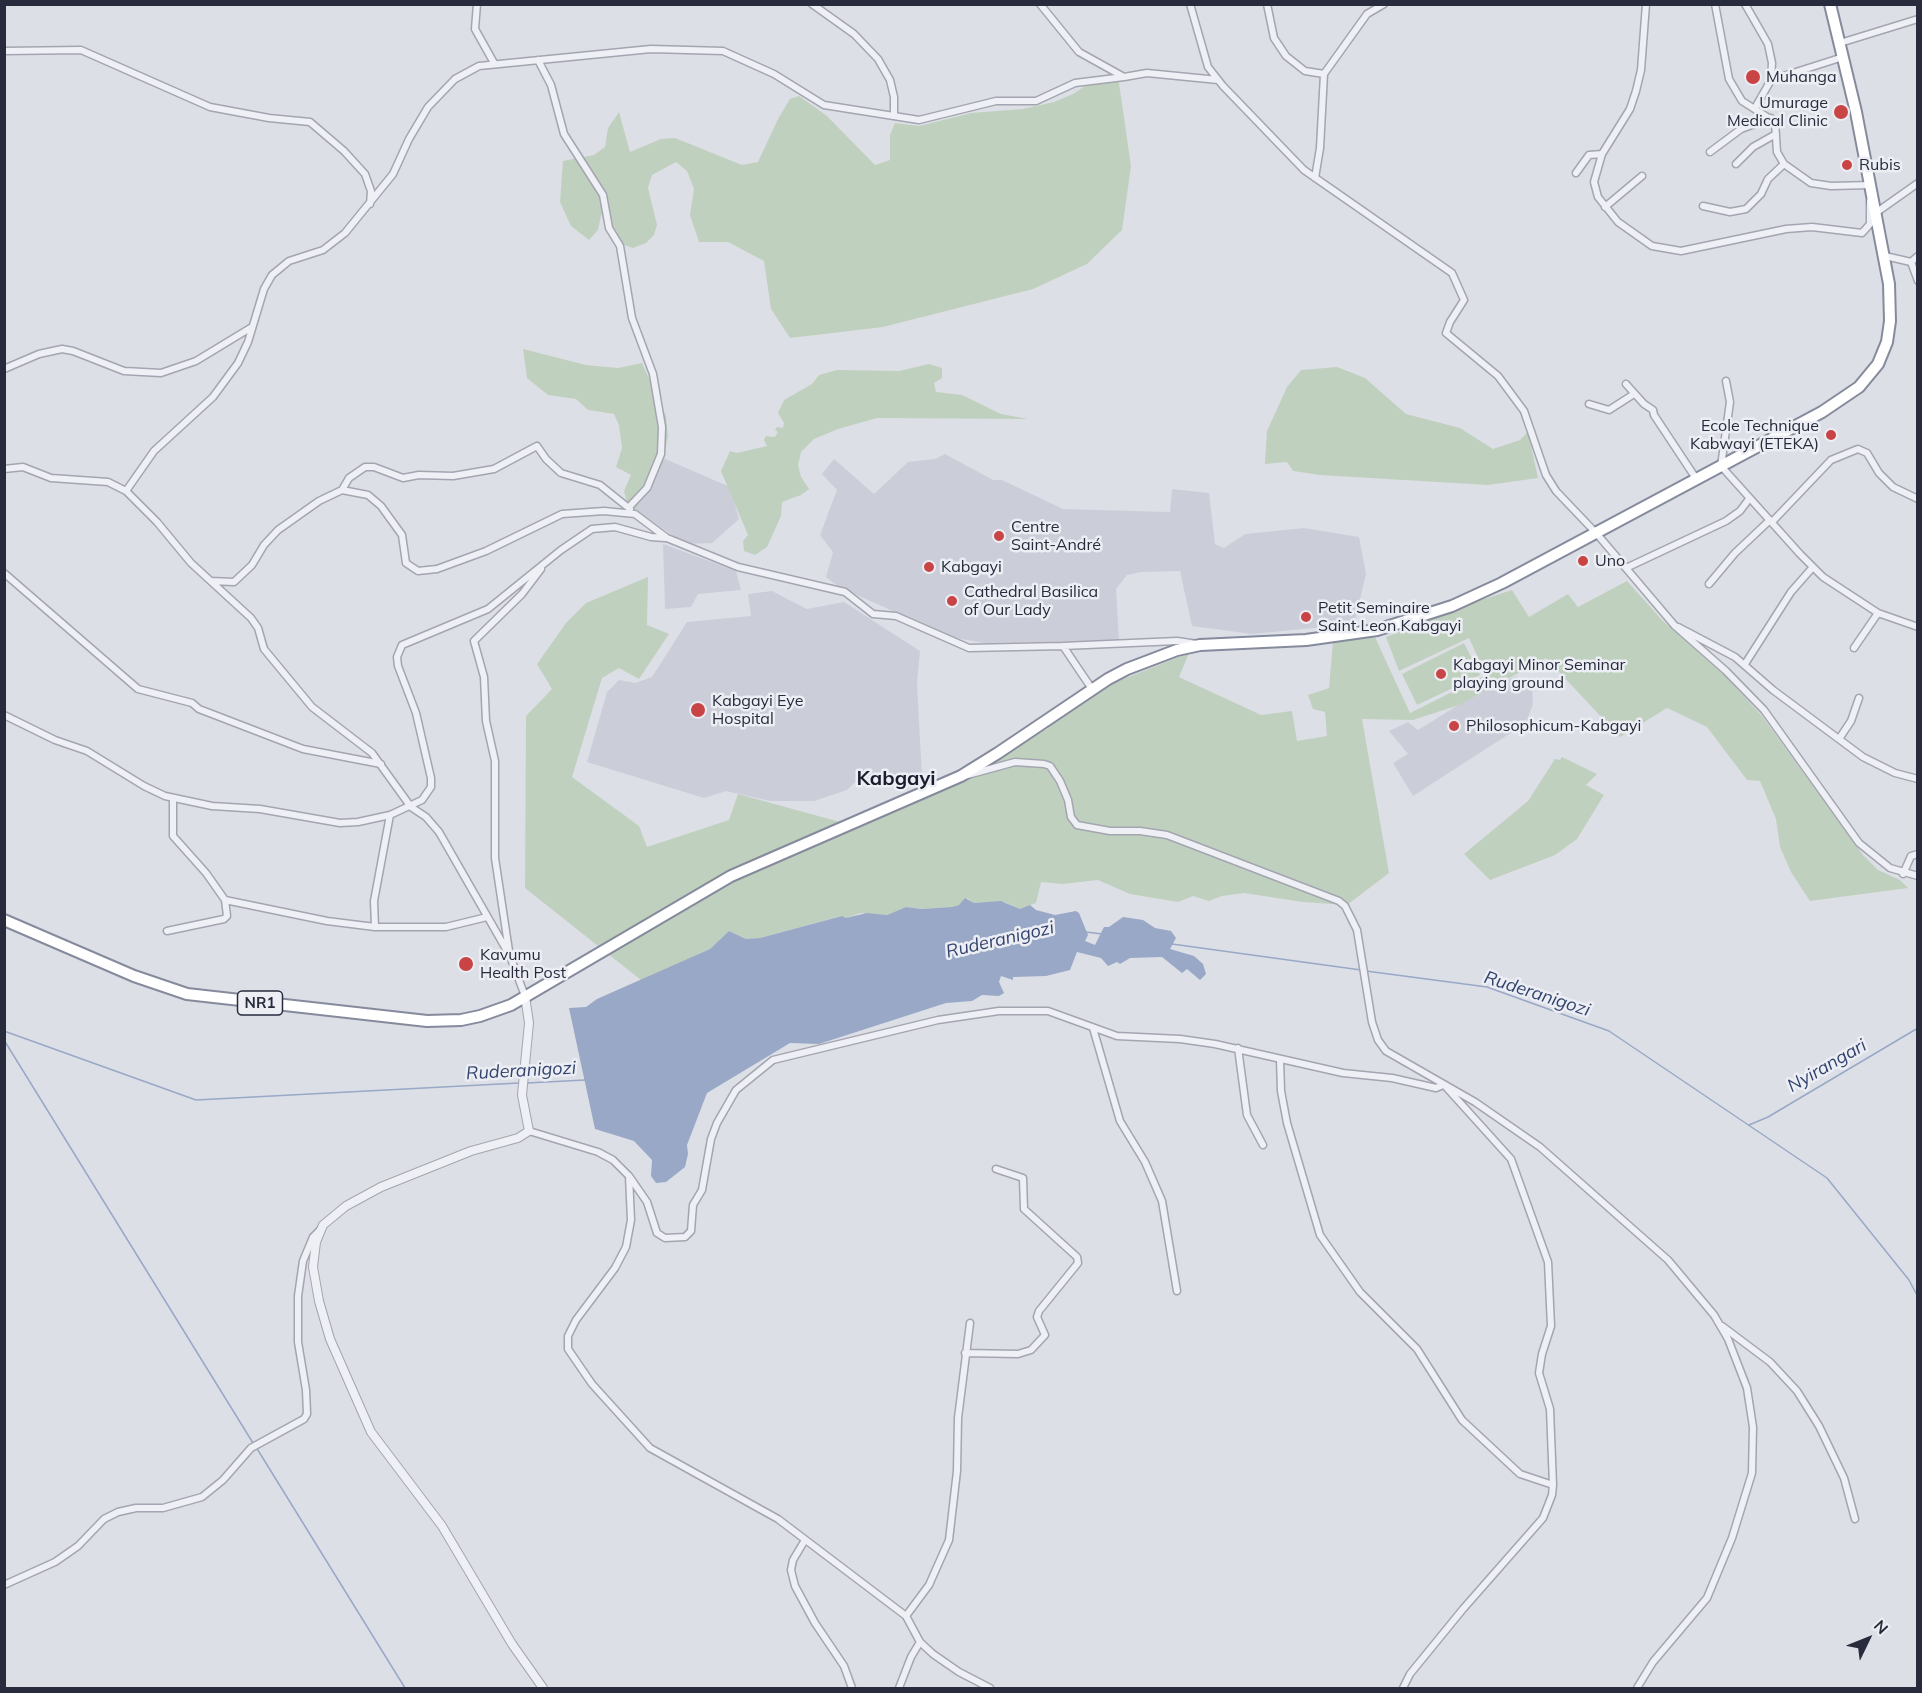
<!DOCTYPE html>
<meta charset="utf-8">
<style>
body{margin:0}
#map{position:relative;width:1922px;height:1693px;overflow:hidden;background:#dddfe6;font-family:Mulish,sans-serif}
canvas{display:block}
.frame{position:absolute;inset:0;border:6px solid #272b3c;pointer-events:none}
.north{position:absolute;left:1838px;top:1609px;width:60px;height:60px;-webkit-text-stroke:4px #eceef4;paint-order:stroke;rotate:47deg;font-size:16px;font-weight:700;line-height:24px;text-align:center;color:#272b3c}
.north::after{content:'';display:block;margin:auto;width:21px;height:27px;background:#272b3c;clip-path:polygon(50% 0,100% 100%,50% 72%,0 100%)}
</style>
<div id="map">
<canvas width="1922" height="1693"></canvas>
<div class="frame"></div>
<div class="north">N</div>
</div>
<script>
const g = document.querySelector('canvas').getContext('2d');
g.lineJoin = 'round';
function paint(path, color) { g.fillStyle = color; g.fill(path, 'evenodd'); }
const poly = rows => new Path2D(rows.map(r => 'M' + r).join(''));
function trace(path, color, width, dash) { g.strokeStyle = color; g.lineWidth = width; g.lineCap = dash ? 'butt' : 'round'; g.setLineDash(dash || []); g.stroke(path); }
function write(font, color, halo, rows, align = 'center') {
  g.font = font + ' Mulish,sans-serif'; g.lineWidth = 5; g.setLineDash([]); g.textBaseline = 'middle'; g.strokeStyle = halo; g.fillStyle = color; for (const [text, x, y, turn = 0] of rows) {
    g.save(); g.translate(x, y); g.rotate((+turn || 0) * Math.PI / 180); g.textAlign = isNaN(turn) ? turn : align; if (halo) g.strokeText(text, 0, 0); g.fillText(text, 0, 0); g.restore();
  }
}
paint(poly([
 [945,454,993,480,1002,480,1063,509,1170,512,1172,489,1209,493,1215,544,1224,548,1245,534,1304,528,1359,537,1366,574,1354,624,1252,634,1192,626,1180,571,1141,572,1127,575,1116,589,1119,641,984,643,951,637,839,587,826,577,833,552,820,535,837,490,822,474,834,459,874,494,908,462,935,459],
 [663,458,730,487,739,519,712,543,685,544,636,510],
 [663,544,736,571,741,590,698,594,691,607,665,609],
 [772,591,807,609,844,602,920,651,917,683,922,776,862,776,847,790,814,801,770,801,726,791,704,798,587,762,607,692,619,680,635,683,652,677,687,622,751,616,748,594],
 [1516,676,1532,686,1533,704,1526,723,1413,796,1393,763,1408,754,1389,731,1408,722,1418,730,1471,697]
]), '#cbced8');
paint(poly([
 [1118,76,1131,166,1122,230,1087,264,1033,289,883,327,790,338,771,309,764,261,728,242,699,242,690,215,694,189,687,171,676,162,652,175,648,188,657,225,654,235,646,243,633,248,622,244,606,212,601,215,598,230,589,240,571,226,560,202,563,161,594,155,605,147,608,128,619,112,630,152,661,139,675,138,742,165,758,162,778,119,790,99,799,96,827,116,875,165,890,160,890,135,895,123,919,126,971,113,1023,109,1054,102,1073,94,1093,81],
 [523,349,586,365,618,368,642,363,666,416,668,437,663,458,636,510,628,506,624,491,631,475,616,467,622,448,619,425,614,414,588,410,576,399,548,395,527,378],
 [929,364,942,368,942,378,934,383,936,392,962,395,1001,414,1028,419,877,418,838,429,814,439,801,452,798,465,801,477,809,489,801,495,782,502,781,516,767,547,755,555,744,551,743,541,748,535,721,471,730,451,737,453,767,446,764,440,766,436,775,437,778,432,775,430,777,427,783,428,784,423,778,413,784,400,812,384,819,375,837,370,899,371],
 [1337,367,1365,378,1406,414,1460,428,1493,449,1520,440,1528,432,1538,478,1488,485,1320,475,1293,471,1287,462,1265,464,1267,431,1287,387,1301,370],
 [648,577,647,625,669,634,639,679,619,668,602,678,572,777,639,826,647,847,729,820,738,794,840,822,960,780,1047,729,1083,695,1189,653,1179,677,1261,715,1292,711,1297,741,1327,736,1325,712,1313,709,1308,695,1329,688,1333,642,1374,635,1410,713,1486,675,1469,638,1399,671,1386,637,1469,604,1512,590,1529,617,1568,594,1578,607,1627,581,1662,620,1726,677,1762,716,1863,855,1878,870,1900,880,1908,888,1810,901,1791,872,1780,847,1776,819,1760,781,1747,780,1707,727,1667,708,1620,737,1546,658,1459,705,1413,720,1362,719,1389,873,1347,905,1303,902,1244,893,1222,896,1209,901,1193,896,1178,902,1130,894,1098,880,1063,884,1041,882,1036,903,1020,909,1005,902,974,903,967,898,959,905,952,907,921,909,906,907,887,915,861,913,846,918,841,916,760,938,746,939,729,931,710,949,641,980,525,888,526,716,552,689,537,664,566,623,586,603],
 [1464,643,1480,675,1417,705,1402,674],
 [1562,757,1597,774,1586,785,1604,795,1577,839,1555,855,1490,880,1464,854,1528,801,1555,759,1560,760]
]), '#c0d0be');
paint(poly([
 [965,898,974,903,1001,901,1020,909,1030,905,1036,910,1055,915,1076,911,1079,913,1088,935,1085,941,1095,945,1104,927,1109,927,1123,917,1143,920,1155,928,1171,931,1176,938,1170,949,1194,956,1203,964,1206,974,1200,980,1187,969,1182,973,1162,957,1130,958,1120,964,1117,962,1108,966,1101,958,1077,952,1070,970,1046,976,1013,977,1013,980,1001,976,999,982,1004,993,999,996,982,995,972,1001,946,1003,819,1044,790,1043,707,1093,687,1145,688,1154,685,1167,666,1182,656,1183,651,1176,652,1160,634,1141,595,1129,569,1008,586,1007,597,999,710,949,729,931,746,939,760,938,842,916,846,918,867,913,887,915,906,907,921,909,952,907,959,905]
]), '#98a8c6');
trace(poly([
 [1086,932,1102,934],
 [1172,944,1361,970],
 [1366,971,1487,987,1609,1031,1827,1178,1909,1280,1918,1297],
 [4,1031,196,1100,519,1083],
 [4,1040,253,1443],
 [527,1083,585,1080],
 [1749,1125,1768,1117,1918,1028],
 [256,1447,405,1688]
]), '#98a8c6', 1.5);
const minor = poly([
 [477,4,475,29,494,63],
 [812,4,854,34,878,59,890,80,894,97,894,115],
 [1040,4,1079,52,1124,77,1147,73,1218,80],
 [1190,4,1208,67,1223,86,1304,170,1452,273,1464,300,1450,322,1446,333,1498,376,1524,411,1546,475,1556,491,1597,534,1675,626,1726,671,1764,710,1859,843,1890,868,1918,876],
 [1267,4,1274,38,1286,56,1305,71,1324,74],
 [1646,4,1641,70,1636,91,1630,109,1602,154,1594,182,1598,197,1618,222,1652,246,1681,251,1786,229,1812,227,1862,233,1870,224,1870,201],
 [1715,4,1729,79,1742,101,1775,122,1777,152,1784,164,1811,183,1831,186,1871,185],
 [1745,4,1768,44,1772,63,1771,80,1755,108],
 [1840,43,1918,19],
 [4,51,81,50,210,107,269,118,310,122,344,151,365,174,371,191,370,204],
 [538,60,551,85,564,134,603,195,609,228,620,246,632,318,653,374,662,427,661,454,647,488,629,507],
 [1771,80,1843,57],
 [1710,152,1741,129,1771,118],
 [1736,164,1753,147,1776,134],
 [1576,173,1589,155,1602,154],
 [1315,178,1320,148,1324,74,1367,14,1384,4],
 [1703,206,1730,212,1746,209,1761,194,1768,179,1784,164],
 [1605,207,1642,176],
 [1877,212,1918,183],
 [1885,256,1911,262,1918,281],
 [1911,262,1918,256],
 [4,369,39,354,62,349,73,351,124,371,161,373,196,361,252,327],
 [1726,381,1730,402,1721,466,1800,554,1823,577,1878,613,1918,627],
 [1626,384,1644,404,1653,410,1654,415,1697,480],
 [1589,404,1609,410,1634,394],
 [4,469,23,467,51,478,108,482,126,491,157,522,191,563,251,618,258,628,264,649,312,707,372,753,411,807,426,817,439,832,510,956,525,996],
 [342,490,349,478,365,467,374,467,403,478,419,475,453,476,494,469,537,446,546,459,561,473,600,485,630,509],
 [126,491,154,451,213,397,238,363,248,342,264,289,272,275,289,261,323,250,345,233,393,174,409,139,428,107,455,79,479,66,651,49,723,51,774,74,824,105,919,120,996,101,1036,101,1075,83,1124,77],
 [1772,522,1831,460,1858,449,1867,453,1879,473,1893,487,1918,499],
 [1626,568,1726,521,1740,511,1749,499],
 [4,573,138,689,192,703,199,709,303,749,381,764],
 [211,581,234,582,252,565,264,545,278,530,319,501,342,490,368,495,381,506,402,535,406,563,418,571,437,569,486,551,562,514,604,511,635,514,667,538,738,567,845,592,873,614,896,616,969,648,1063,646,1092,689],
 [1709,584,1735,553,1770,520],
 [1678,627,1735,657,1773,690,1863,757,1895,773,1918,779],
 [1063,646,1177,641,1197,644],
 [1854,648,1878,613],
 [1745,664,1791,592,1813,567],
 [4,715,55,740,87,751,144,786,165,796,212,806,260,809,340,823,358,822,390,815,422,800,431,787,431,778,416,713,398,666,397,657,402,645,488,609,561,550,592,529,615,527,651,537,665,538],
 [1839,739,1851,721,1859,698],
 [964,776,1015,762,1044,764,1050,766,1060,781,1068,800,1071,817,1077,825,1110,831,1140,831,1167,835,1339,901,1345,906,1357,930,1372,1022,1378,1040,1386,1051,1475,1102,1540,1147,1668,1260,1714,1315,1728,1339,1747,1388,1753,1427,1752,1473,1732,1538,1707,1598,1653,1662,1637,1688],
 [173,798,173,836,206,873,225,900,327,921,375,927,446,927,487,917],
 [1903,874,1911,856,1918,854],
 [375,927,374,901,390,815],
 [167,931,224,919,227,916,225,900],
 [509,951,495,858,495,761,486,721,484,677,474,641,522,594,541,569],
 [1093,1028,1120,1121,1145,1162,1162,1201,1177,1291],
 [1238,1048,1247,1115,1263,1145],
 [1280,1059,1281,1091,1287,1123,1320,1235,1360,1292,1417,1349,1462,1420,1520,1474,1553,1485,1552,1495,1543,1518,1463,1609,1410,1674,1403,1688],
 [1446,1087,1511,1159,1548,1262,1551,1326,1542,1354,1539,1373,1550,1409,1553,1485],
 [529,1131,598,1152,613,1160,629,1176,631,1220,626,1247,615,1268,576,1320,568,1336,568,1349,592,1384,650,1448,778,1519,906,1616,920,1642,933,1654,959,1672,990,1688],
 [629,1176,647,1202,657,1233,665,1238,685,1237,691,1231,693,1205,702,1190,711,1139,717,1123,736,1090,773,1060,938,1020,999,1011,1048,1011,1117,1036,1180,1039,1215,1044,1343,1073,1392,1078,1436,1088,1443,1085],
 [1722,1326,1770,1362,1797,1391,1819,1426,1844,1478,1855,1519],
 [965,1353,1018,1354,1031,1350,1045,1335,1037,1317,1039,1311,1078,1263,1077,1257,1024,1209,1023,1178,996,1169],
 [805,1540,793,1560,791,1570,795,1586,815,1623,844,1666,852,1688],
 [4,1585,55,1562,78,1546,104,1519,118,1512,136,1508,163,1508,202,1497,223,1480,251,1448,304,1419,307,1414,306,1390,298,1342,298,1296,303,1261,313,1237,321,1229],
 [906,1616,929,1585,949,1540,957,1471,958,1418,970,1323],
 [899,1688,911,1657,920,1642]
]);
const tertiary = poly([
 [525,996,529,1023,522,1095,529,1131,518,1138,471,1151,381,1187,346,1206,323,1225,316,1242,313,1267,319,1301,330,1339,371,1432,442,1526,512,1644,543,1688]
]);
const trunk = poly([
 [4,920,134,976,187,994,427,1021,461,1020,480,1016,511,1005,731,876,961,776,998,753,1108,679,1127,669,1177,650,1200,645,1306,640,1377,630,1452,606,1502,583,1822,412,1859,387,1878,364,1887,342,1890,321,1889,284,1856,112,1830,4]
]);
trace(minor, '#a3a5b0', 9);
trace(tertiary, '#a3a5b0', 10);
trace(trunk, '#858a9c', 14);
trace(minor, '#eff0f5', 6);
trace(tertiary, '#eff0f5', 8);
trace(trunk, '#fff', 10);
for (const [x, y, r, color] of [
 [1753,77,8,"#c94444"],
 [1841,112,8,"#c94444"],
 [1847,165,6,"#c94444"],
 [1831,435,6,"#c94444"],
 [999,536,6,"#c94444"],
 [1583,561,6,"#c94444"],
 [929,567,6,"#c94444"],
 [952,601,6,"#c94444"],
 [1306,617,6,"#c94444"],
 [1441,674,6,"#c94444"],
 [698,710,8,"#c94444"],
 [1454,726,6,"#c94444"],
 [466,964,8,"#c94444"]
]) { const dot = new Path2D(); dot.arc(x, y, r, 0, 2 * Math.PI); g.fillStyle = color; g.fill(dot); trace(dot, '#eceef4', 2); }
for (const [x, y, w] of [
 [260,1003,45]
]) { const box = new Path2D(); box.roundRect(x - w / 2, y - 12, w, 24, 4.5); g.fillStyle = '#eceef4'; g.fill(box); trace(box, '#272b3c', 1.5); }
write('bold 15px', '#272b3c', null, [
 ["NR1",260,1003]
]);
write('16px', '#272b3c', '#eceef4', [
 ["Muhanga",1766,77],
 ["Umurage",1828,103,"right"],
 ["Medical Clinic",1828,121,"right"],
 ["Rubis",1859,165],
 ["Ecole Technique",1819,426,"right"],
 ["Kabwayi (ETEKA)",1819,444,"right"],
 ["Centre",1011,527],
 ["Saint-André",1011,545],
 ["Uno",1595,561],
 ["Kabgayi",941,567],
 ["Cathedral Basilica",964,592],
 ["of Our Lady",964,610],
 ["Petit Seminaire",1318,608],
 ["Saint Leon Kabgayi",1318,626],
 ["Kabgayi Minor Seminar",1453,665],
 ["playing ground",1453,683],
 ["Kabgayi Eye",712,701],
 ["Hospital",712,719],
 ["Philosophicum-Kabgayi",1466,726],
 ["Kavumu",480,955],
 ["Health Post",480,973]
], 'left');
write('italic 18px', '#32446e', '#eceef4', [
 ["Ruderanigozi",1000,940,-13],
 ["Ruderanigozi",1537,994,18],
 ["Nyirangari",1827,1066,-30],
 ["Ruderanigozi",521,1071,-3]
]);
write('bold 20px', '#191d2d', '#eceef4', [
 ["Kabgayi",896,779]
]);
</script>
